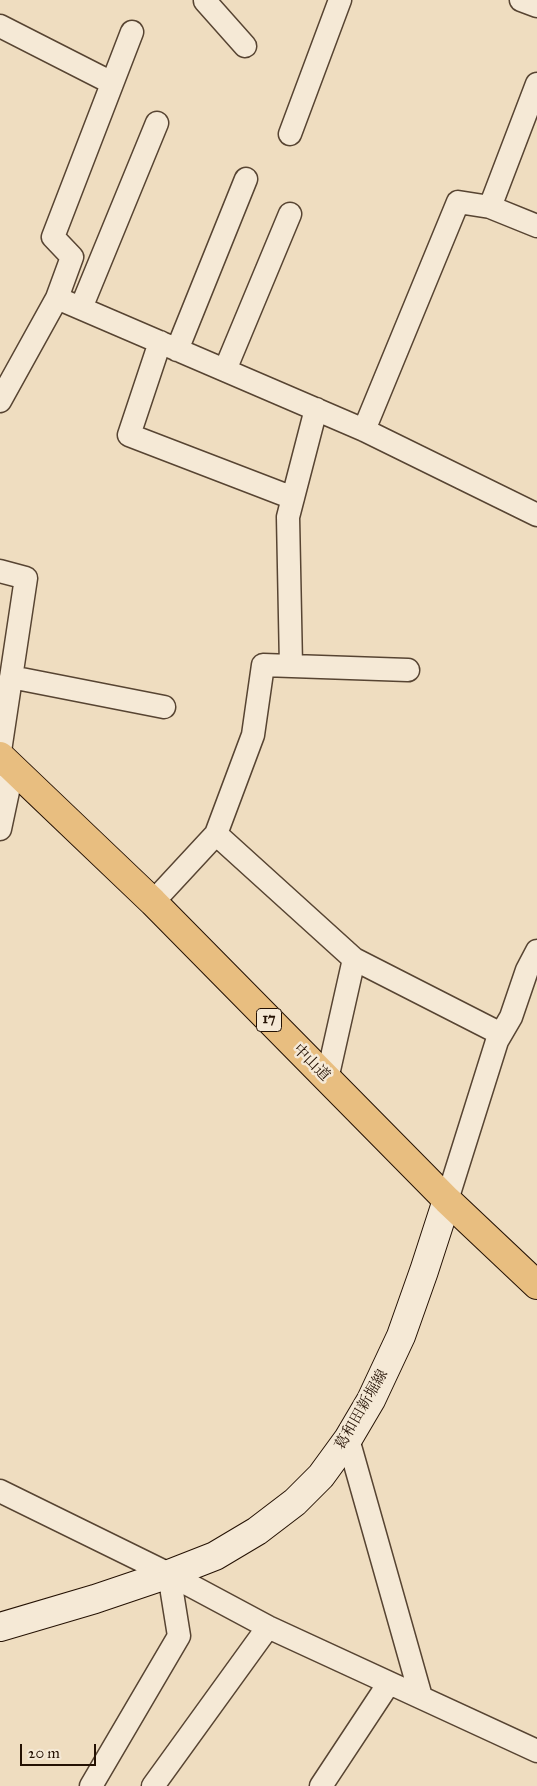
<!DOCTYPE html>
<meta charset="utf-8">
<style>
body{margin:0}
#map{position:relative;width:537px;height:1786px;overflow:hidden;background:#efddc0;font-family:"IM FELL Great Primer",serif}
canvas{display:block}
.scale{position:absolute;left:20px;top:1744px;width:76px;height:22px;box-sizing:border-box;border:2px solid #241103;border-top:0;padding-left:6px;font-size:15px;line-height:18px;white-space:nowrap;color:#241103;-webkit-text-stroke:4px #f5e9d6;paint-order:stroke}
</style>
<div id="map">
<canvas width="537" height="1786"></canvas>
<div class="scale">20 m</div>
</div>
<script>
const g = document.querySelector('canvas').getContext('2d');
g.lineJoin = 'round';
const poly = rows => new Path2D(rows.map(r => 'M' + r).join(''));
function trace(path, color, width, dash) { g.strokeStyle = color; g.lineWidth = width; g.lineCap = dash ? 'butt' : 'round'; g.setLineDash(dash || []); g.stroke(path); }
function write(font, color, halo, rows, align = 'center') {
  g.font = font + ' "IM FELL Great Primer","Noto Serif JP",serif'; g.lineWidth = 5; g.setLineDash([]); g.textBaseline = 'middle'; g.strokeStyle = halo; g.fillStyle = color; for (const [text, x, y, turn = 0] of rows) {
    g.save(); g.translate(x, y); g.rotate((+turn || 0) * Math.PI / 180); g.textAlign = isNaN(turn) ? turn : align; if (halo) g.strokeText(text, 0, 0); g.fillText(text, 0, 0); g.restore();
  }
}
const minor = poly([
 [205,0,205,1,245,46],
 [521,0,537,6],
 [0,26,112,83],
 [290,134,340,0],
 [490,207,537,226],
 [57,298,72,257,53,237,132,32],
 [81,308,157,123],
 [160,342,129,435,293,498],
 [177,350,246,179],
 [225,370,290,214],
 [0,401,57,298,364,430,537,515],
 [364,430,458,202,490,207,537,84],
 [0,571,26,578,0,751],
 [291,666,288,517,316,409],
 [11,677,164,707],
 [0,829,13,768],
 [216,834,354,959,327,1079],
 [153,902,216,834,253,735,263,665,408,670],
 [354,959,501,1034],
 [447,1200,497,1041,511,1017,527,970,537,951],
 [348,1439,421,1697],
 [0,1491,169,1574,268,1627,537,1751],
 [91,1786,179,1636,169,1574],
 [153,1786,268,1627],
 [321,1786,389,1683]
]);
const secondary = poly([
 [0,1627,95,1599,169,1574,215,1556,257,1531,295,1502,321,1476,348,1439,371,1400,401,1336,424,1271,447,1200]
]);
const trunk = poly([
 [0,756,153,902,447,1200,537,1285]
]);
trace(minor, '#574432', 25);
trace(secondary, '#241103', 30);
trace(trunk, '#241103', 30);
trace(minor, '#f5e9d6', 22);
trace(secondary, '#f5e9d6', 28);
trace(trunk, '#e8be80', 28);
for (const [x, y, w] of [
 [269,1020,25]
]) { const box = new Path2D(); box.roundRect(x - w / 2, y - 11.5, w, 23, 4); g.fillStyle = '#f5e9d6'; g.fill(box); trace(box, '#241103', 1); }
write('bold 14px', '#241103', null, [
 ["17",269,1020]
]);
write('15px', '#241103', '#f5e9d6', [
 ["中山道",311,1063,45],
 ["葛和田新堀線",362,1410,-60]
]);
</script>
